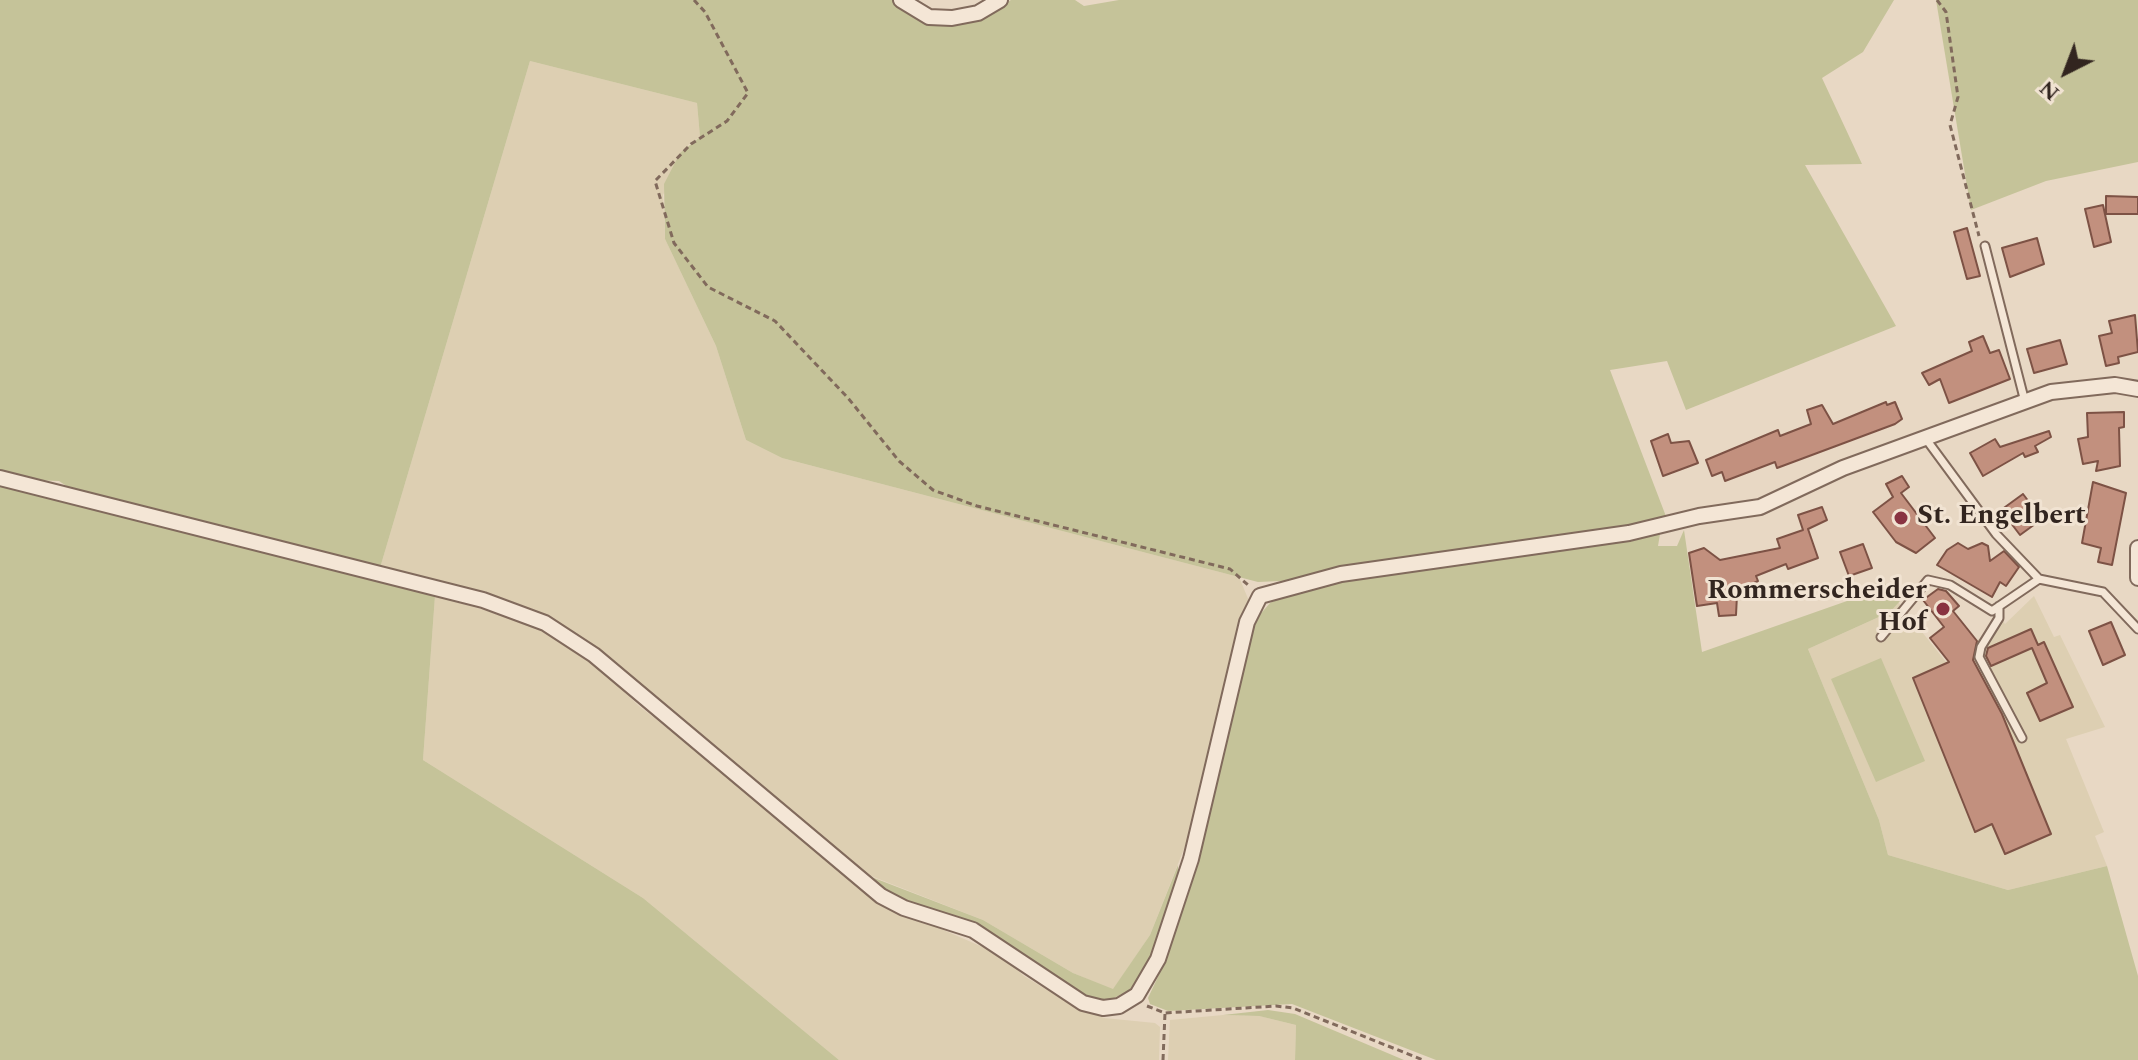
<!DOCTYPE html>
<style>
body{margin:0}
#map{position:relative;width:2138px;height:1060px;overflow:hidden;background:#e8d8c4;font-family:Spectral,serif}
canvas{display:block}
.north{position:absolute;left:2026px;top:32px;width:80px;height:80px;-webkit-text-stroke:6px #f1e3d2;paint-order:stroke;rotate:222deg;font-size:22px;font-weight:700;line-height:32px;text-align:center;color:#32251f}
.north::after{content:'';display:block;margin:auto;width:28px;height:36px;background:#32251f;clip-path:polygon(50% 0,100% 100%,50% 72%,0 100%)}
</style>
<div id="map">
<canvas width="2138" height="1060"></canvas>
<div class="north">N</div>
</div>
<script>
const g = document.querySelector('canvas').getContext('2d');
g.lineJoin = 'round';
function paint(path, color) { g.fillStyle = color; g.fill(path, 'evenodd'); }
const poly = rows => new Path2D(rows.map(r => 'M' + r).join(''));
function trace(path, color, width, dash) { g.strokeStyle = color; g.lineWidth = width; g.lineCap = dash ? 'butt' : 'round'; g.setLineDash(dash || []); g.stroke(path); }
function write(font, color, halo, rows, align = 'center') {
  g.font = font + ' Spectral,serif'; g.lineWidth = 6; g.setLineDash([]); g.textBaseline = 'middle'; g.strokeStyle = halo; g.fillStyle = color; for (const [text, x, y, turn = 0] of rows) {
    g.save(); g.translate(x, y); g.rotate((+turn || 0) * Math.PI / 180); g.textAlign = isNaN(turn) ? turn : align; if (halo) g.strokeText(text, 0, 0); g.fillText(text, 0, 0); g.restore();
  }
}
paint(poly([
 [530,61,697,103,700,137,689,144,663,195,665,239,716,346,746,440,782,458,1239,577,1249,601,1238,630,1187,841,1150,935,1113,990,1073,973,983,920,861,872,600,651,556,621,506,599,380,568],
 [435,596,540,626,588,657,639,706,909,915,1001,955,1024,976,1075,1007,1104,1018,1155,1023,1160,1027,1159,1060,839,1060,643,898,423,760],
 [2034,596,2054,637,2060,635,2105,727,2066,739,2104,832,2095,836,2107,866,2008,890,1888,855,1879,820,1808,649,1890,612,1898,602,1946,662,1992,630,2001,618,2005,624],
 [1223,1015,1259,1016,1296,1025,1295,1060,1168,1060,1170,1020]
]), '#ddcfb2');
paint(poly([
 [0,0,894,0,909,11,987,14,1011,0,1075,0,1084,6,1119,0,1894,0,1863,52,1822,78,1862,164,1805,165,1896,326,1686,410,1667,361,1610,370,1667,519,1303,580,1258,582,782,458,746,440,716,346,665,239,664,184,680,153,700,137,697,103,530,61,380,568,74,491,59,481,32,480,0,472],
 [1936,0,2138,0,2138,162,2046,181,1971,210],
 [0,484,435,596,423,760,643,898,839,1060,0,1060],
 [1684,530,1702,652,1847,601,1882,580,1900,601,1890,612,1808,649,1879,820,1888,855,2008,890,2107,866,2138,976,2138,1060,1436,1060,1292,1004,1168,1011,1150,1004,1148,998,1164,964,1199,858,1249,636,1257,618,1270,603,1294,591,1345,581,1638,535,1660,534,1658,546,1677,546],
 [1881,658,1925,761,1876,782,1831,679],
 [1178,865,1178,882,1155,954,1130,990,1112,999,1096,999,1079,992,997,936,882,890,861,873,983,920,1073,973,1113,989,1150,935],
 [1268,1010,1295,1014,1404,1060,1295,1060,1296,1025,1259,1016,1223,1015]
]), '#c5c399');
const building = poly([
 [2106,196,2138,197,2138,214,2106,214,2106,196],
 [2103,205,2111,242,2094,247,2085,209,2103,205],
 [1967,228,1980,276,1967,279,1954,232,1967,228],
 [2037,238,2044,264,2010,277,2002,248,2037,238],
 [2135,315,2138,352,2118,357,2119,363,2106,366,2099,336,2112,333,2109,321,2135,315],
 [1983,336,1990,353,1999,350,2010,379,1949,403,1940,379,1929,385,1922,373,1972,351,1969,342,1983,336],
 [2060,340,2067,364,2034,373,2027,349,2060,340],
 [1886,402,1887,405,1895,402,1902,419,1895,424,1777,468,1775,462,1725,481,1722,472,1712,476,1706,460,1778,430,1780,436,1811,424,1807,410,1822,405,1833,424,1886,402],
 [2124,412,2124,427,2119,428,2120,466,2096,471,2098,461,2083,464,2078,439,2088,437,2087,413,2124,412],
 [2049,431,2051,437,2035,446,2038,452,2025,457,2023,453,1983,476,1970,453,1995,439,2000,447,2049,431],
 [1668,434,1671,443,1689,441,1698,463,1663,476,1651,441,1668,434],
 [1902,476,1909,487,1901,493,1935,538,1916,553,1896,542,1873,512,1893,497,1886,484,1902,476],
 [2093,482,2126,493,2112,565,2098,562,2101,548,2082,543,2093,482],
 [2023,494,2042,519,2020,535,2001,510,2023,494],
 [1822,507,1827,520,1808,529,1818,558,1788,569,1786,564,1756,576,1758,581,1752,584,1753,592,1737,595,1736,615,1719,616,1717,603,1697,606,1689,553,1704,548,1720,560,1780,548,1777,539,1803,530,1798,515,1822,507],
 [1958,543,1968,549,1982,543,1988,546,1990,561,2004,551,2019,567,2006,586,2000,582,1992,597,1937,565,1947,550,1958,543],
 [1863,544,1872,568,1849,576,1840,552,1863,544],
 [1938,589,1946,591,1959,606,1953,611,1977,641,1973,660,2002,714,2051,834,2005,854,1992,824,1975,832,1913,678,1949,662,1930,638,1944,627,1923,600,1938,589],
 [2111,622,2125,655,2103,665,2089,631,2111,622],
 [2031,629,2038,645,2044,642,2073,707,2040,721,2027,693,2047,683,2032,648,1991,666,1986,656,1988,648,2031,629]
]);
paint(building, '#c2907e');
trace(building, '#7d5245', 2);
const service = poly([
 [1985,246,2025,402],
 [1926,439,1996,534,2039,579,2103,592,2138,629],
 [1999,606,1999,618,1981,647,1979,657,2022,738],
 [1881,637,1928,580,1950,585,1992,611,2039,579]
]);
const minor = poly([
 [901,0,929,17,952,18,978,13,1000,0],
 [0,478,483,600,545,623,594,655,881,896,904,908,973,930,1083,1003,1103,1008,1119,1006,1137,995,1158,959,1191,859,1247,622,1260,596,1341,574,1629,533,1699,516,1760,507,1843,468,2051,392,2115,385,2138,389],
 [2138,548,2138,578]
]);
trace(service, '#816a5c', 11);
trace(minor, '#816a5c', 18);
trace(poly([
 [694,0,705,12,748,93,727,121,691,144,655,181,674,243,708,287,775,321,848,398,899,461,933,490,977,506,1230,569,1248,585],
 [1937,0,1946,12,1958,97,1950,125,1979,236],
 [1147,1006,1165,1013,1276,1006,1293,1008,1423,1060],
 [1163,1060,1165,1013]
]), '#816a5c', 3, [6, 4]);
trace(service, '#f4e6d6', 7);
trace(minor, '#f4e6d6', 14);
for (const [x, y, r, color] of [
 [1901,518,8,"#893341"],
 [1943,609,8,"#893341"]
]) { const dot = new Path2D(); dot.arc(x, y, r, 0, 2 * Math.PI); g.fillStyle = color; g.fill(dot); trace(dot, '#f1e3d2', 3); }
write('bold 28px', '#32251f', '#f1e3d2', [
 ["St. Engelbert",1917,518],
 ["Rommerscheider",1927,593,"right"],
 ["Hof",1927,625,"right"]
], 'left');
</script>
